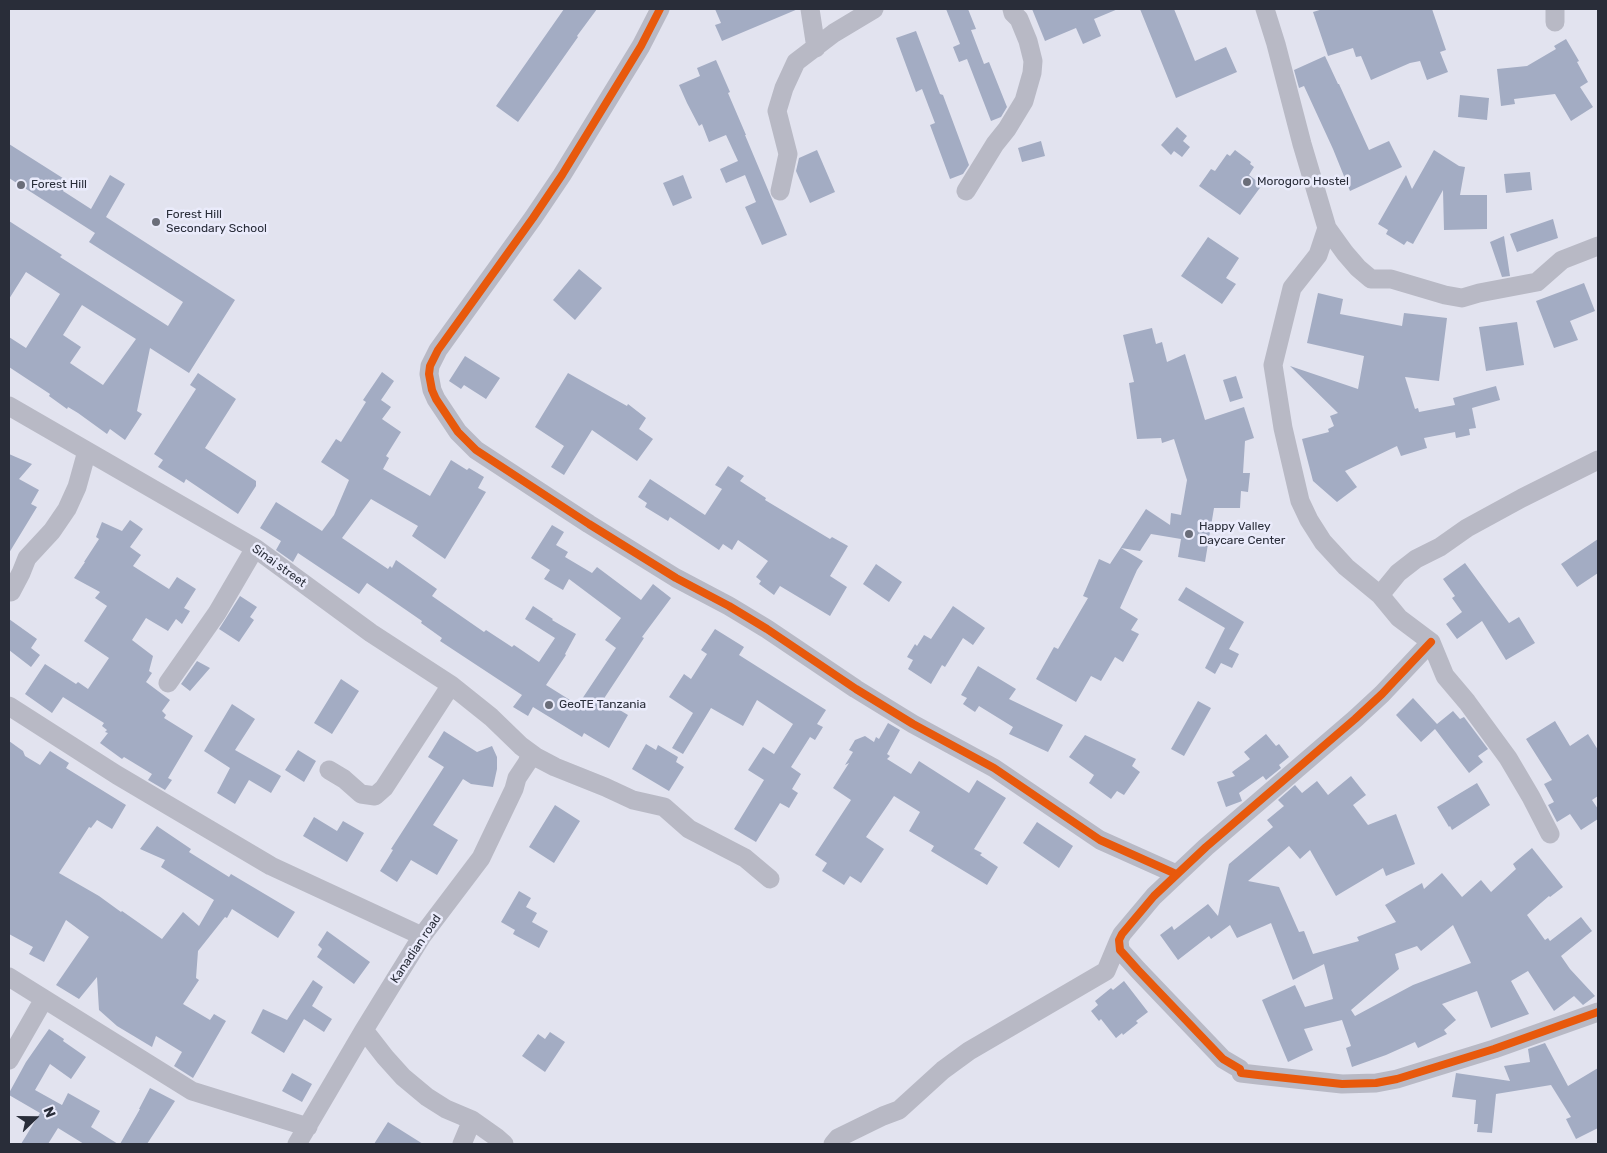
<!DOCTYPE html>
<style>
body{margin:0}
#map{position:relative;width:1607px;height:1153px;overflow:hidden;background:#e2e3ef;font-family:Rubik,sans-serif}
canvas{display:block}
.frame{position:absolute;inset:0;border:10px solid #292d39;pointer-events:none}
.north{position:absolute;left:10px;top:1093px;width:50px;height:50px;-webkit-text-stroke:4px #eaebfb;paint-order:stroke;rotate:68deg;font-size:14px;font-weight:700;line-height:20px;text-align:center;color:#292d39}
.north::after{content:'';display:block;margin:auto;width:18px;height:22px;background:#292d39;clip-path:polygon(50% 0,100% 100%,50% 72%,0 100%)}
</style>
<div id="map">
<canvas width="1607" height="1153"></canvas>
<div class="frame"></div>
<div class="north">N</div>
</div>
<script>
const g = document.querySelector('canvas').getContext('2d');
g.lineJoin = 'round';
function paint(path, color) { g.fillStyle = color; g.fill(path, 'evenodd'); }
const poly = rows => new Path2D(rows.map(r => 'M' + r).join(''));
function trace(path, color, width, dash) { g.strokeStyle = color; g.lineWidth = width; g.lineCap = dash ? 'butt' : 'round'; g.setLineDash(dash || []); g.stroke(path); }
function write(font, color, halo, rows, align = 'center') {
  g.font = font + ' Rubik,sans-serif'; g.lineWidth = 5; g.setLineDash([]); g.textBaseline = 'middle'; g.strokeStyle = halo; g.fillStyle = color; for (const [text, x, y, turn = 0] of rows) {
    g.save(); g.translate(x, y); g.rotate((+turn || 0) * Math.PI / 180); g.textAlign = isNaN(turn) ? turn : align; if (halo) g.strokeText(text, 0, 0); g.fillText(text, 0, 0); g.restore();
  }
}
paint(poly([
 [564,9,597,9,577,36,578,37,518,122,496,106],
 [715,9,798,9,722,41,715,25,721,23],
 [946,9,968,9,976,29,971,30,984,64,989,62,1007,107,1001,117,991,121,967,59,959,62,953,47,960,44],
 [1032,9,1118,9,1094,19,1101,36,1083,44,1076,28,1045,41],
 [1140,9,1174,9,1195,61,1226,47,1237,72,1176,98],
 [1323,9,1432,9,1446,50,1440,52,1448,72,1427,80,1420,61,1410,63,1371,80,1361,56,1356,57,1353,48,1328,56,1313,12],
 [916,31,940,94,943,95,969,165,963,174,950,179,930,125,935,123,922,89,916,92,896,38],
 [1566,39,1579,61,1577,62,1588,82,1580,87,1593,107,1571,121,1555,94,1514,99,1515,104,1501,106,1497,69,1527,66,1556,49,1554,46],
 [1325,56,1338,84,1339,84,1369,150,1389,141,1402,167,1350,191,1333,149,1304,86,1299,88,1294,70],
 [716,60,730,92,728,93,746,135,745,135,787,235,762,245,745,207,756,202,745,175,726,183,720,169,738,161,726,135,709,142,702,124,699,126,687,103,679,85,700,76,697,68],
 [1460,95,1489,98,1487,120,1458,117],
 [1177,127,1187,136,1183,141,1190,147,1182,157,1174,151,1171,155,1161,145],
 [1041,141,1045,156,1022,162,1018,148],
 [9,144,69,182,63,191,91,209,110,175,125,184,106,217,235,300,189,373,150,348,137,411,142,414,125,440,110,429,107,434,78,413,68,407,67,409,49,396,50,394,9,367,9,337,26,348,60,294,26,272,9,299,9,221,62,255,60,257,168,326,183,302,89,242,95,233,9,178],
 [82,305,136,339,103,385,70,363,81,347,63,335],
 [817,150,835,192,810,203,796,171,799,158],
 [1235,150,1251,162,1250,164,1254,167,1249,175,1262,185,1240,215,1199,186,1211,169,1215,171,1227,154,1230,156],
 [1434,150,1459,166,1465,167,1460,195,1487,195,1487,229,1444,230,1443,190,1413,244,1407,241,1404,245,1386,234,1388,230,1378,224,1406,175,1412,189],
 [1530,172,1532,190,1506,193,1504,174],
 [683,175,692,198,673,206,663,183],
 [1553,219,1558,238,1517,252,1510,234],
 [1504,236,1510,276,1502,277,1490,242],
 [1208,237,1239,258,1226,278,1236,284,1222,304,1181,276],
 [579,269,602,288,575,320,553,300],
 [1584,283,1595,311,1570,321,1578,340,1554,348,1536,301],
 [1318,293,1343,299,1340,314,1402,326,1404,313,1447,318,1439,381,1405,377,1415,409,1418,408,1419,412,1455,405,1453,398,1496,386,1500,400,1472,408,1476,428,1469,429,1470,435,1456,438,1455,432,1424,438,1427,448,1401,456,1397,446,1345,471,1357,487,1337,502,1313,481,1302,439,1329,432,1328,429,1334,426,1330,416,1338,413,1290,366,1358,389,1364,356,1307,343],
 [1517,322,1524,365,1486,371,1479,327],
 [1152,328,1156,344,1162,342,1167,362,1185,354,1205,420,1244,407,1254,438,1245,441,1243,473,1250,473,1248,492,1241,491,1240,508,1214,508,1205,562,1178,557,1181,539,1151,534,1140,551,1121,548,1143,561,1137,570,1120,608,1138,619,1131,630,1139,634,1123,662,1115,657,1101,681,1091,676,1076,702,1036,679,1054,647,1058,649,1088,598,1083,596,1099,559,1110,564,1146,509,1170,525,1171,513,1181,515,1187,480,1174,439,1162,443,1161,438,1137,439,1129,383,1134,382,1123,335],
 [465,356,500,378,486,399,464,385,461,389,449,381],
 [382,372,394,381,381,400,391,407,382,419,401,432,386,456,389,458,383,469,430,496,451,460,467,470,469,468,484,477,478,488,486,492,445,559,412,536,418,526,371,499,342,538,388,569,390,566,392,568,396,560,437,589,432,596,484,632,486,630,512,647,514,645,539,662,555,638,525,619,533,606,553,619,552,620,576,634,565,654,566,655,546,685,578,705,616,648,605,640,621,618,569,579,563,590,544,579,550,570,531,558,552,525,564,532,556,545,568,552,565,557,592,573,597,567,641,600,653,584,671,598,642,637,644,638,603,700,628,715,609,748,584,733,582,737,533,707,528,716,513,707,522,695,440,641,442,638,421,623,422,621,367,583,359,594,298,553,293,562,276,550,281,541,260,528,276,502,322,531,334,515,349,480,321,462,336,439,341,442,366,402,363,400],
 [198,373,236,399,205,448,256,481,256,486,238,514,186,479,184,483,158,467,163,460,154,454,196,389,190,385],
 [568,373,627,406,628,404,646,418,639,429,653,439,637,461,592,430,564,475,551,467,564,446,535,427],
 [1236,376,1243,398,1230,402,1223,380],
 [9,454,32,464,19,479,39,490,31,504,37,507,9,553],
 [728,466,744,476,740,481,766,498,765,500,830,539,832,537,848,546,830,576,847,587,830,616,780,586,774,595,759,584,761,581,756,577,768,561,738,540,732,550,723,544,719,550,670,517,668,521,645,507,647,503,638,497,650,479,705,515,722,489,715,485],
 [130,520,143,529,130,547,141,555,133,566,169,589,177,577,196,589,184,608,190,611,182,624,176,619,168,631,146,618,132,640,153,656,149,671,152,673,146,682,170,700,162,711,166,715,164,718,193,736,168,778,172,780,165,790,148,780,152,774,124,757,122,759,100,743,108,733,105,732,107,730,102,726,104,723,63,697,52,713,25,694,45,664,76,684,78,682,88,689,109,658,84,641,107,606,95,598,100,592,74,578,85,562,84,562,99,539,96,537,102,522,122,531],
 [1598,539,1598,573,1577,587,1561,564],
 [1465,563,1509,623,1519,617,1535,643,1506,660,1482,621,1457,639,1446,624,1462,612,1452,598,1455,596,1443,579],
 [876,564,902,582,889,602,863,584],
 [1186,587,1244,622,1229,649,1239,654,1232,668,1221,663,1215,674,1205,668,1225,628,1178,600],
 [240,596,257,607,250,617,254,620,239,642,219,629],
 [953,606,985,628,973,645,963,638,945,667,942,665,931,684,908,669,913,660,907,657,915,644,917,646,924,635,931,639],
 [9,619,37,639,31,648,40,655,31,667,9,650],
 [715,629,744,647,739,655,826,710,817,724,823,727,815,740,810,737,791,767,801,774,792,789,798,793,789,808,780,803,756,842,734,829,764,780,748,770,763,747,774,754,793,724,757,700,743,726,711,708,683,754,672,748,693,713,669,697,684,674,691,679,707,654,701,650],
 [197,661,210,668,190,691,181,684],
 [978,666,1016,689,1009,699,1063,725,1048,752,1009,734,1013,727,979,706,975,712,963,704,967,698,961,695],
 [341,679,359,691,332,734,314,723],
 [1413,698,1437,724,1453,711,1460,719,1464,717,1488,749,1478,756,1483,762,1469,773,1435,729,1421,742,1396,715],
 [1198,701,1211,708,1184,756,1171,749],
 [232,704,255,719,235,750,281,776,271,793,249,780,235,804,217,793,230,768,204,751],
 [1555,721,1570,746,1588,734,1598,750,1598,796,1592,800,1598,809,1598,819,1581,830,1570,814,1557,822,1548,805,1554,802,1544,784,1552,780,1526,739],
 [888,723,900,730,887,754,890,756,887,759,911,774,919,761,969,793,977,780,1006,798,974,849,982,853,980,855,998,867,987,885,931,851,934,846,909,831,920,812,894,796,866,837,884,849,861,883,850,876,844,885,822,871,827,863,815,855,851,800,833,788,849,763,845,765,853,752,849,750,855,740,865,736,874,742,876,737,879,739],
 [444,731,477,752,492,746,497,757,497,769,493,787,471,784,463,779,433,825,458,840,437,875,411,860,397,882,380,871,393,850,391,849,444,767,428,757],
 [1266,734,1276,746,1279,744,1289,757,1279,765,1281,768,1266,780,1263,776,1239,793,1242,801,1226,807,1217,782,1235,776,1232,772,1250,759,1244,752],
 [1085,735,1136,759,1132,766,1140,772,1124,795,1117,791,1111,799,1089,783,1094,775,1069,757],
 [9,741,23,751,25,756,40,765,50,751,69,763,66,768,126,805,112,829,97,820,91,828,89,827,59,873,99,896,121,912,122,911,162,939,183,912,199,926,214,900,161,867,165,860,140,849,157,826,191,849,189,852,229,877,231,874,295,912,278,938,232,909,227,918,225,917,198,951,196,978,199,980,183,1004,210,1020,214,1014,226,1021,193,1078,174,1066,182,1052,156,1036,152,1047,117,1026,99,1010,97,977,79,999,56,985,89,937,66,920,44,962,29,954,33,947,9,934],
 [646,744,656,750,658,745,678,757,676,762,684,767,669,791,632,769],
 [298,750,316,761,304,782,285,770],
 [1351,776,1366,795,1353,805,1368,825,1396,814,1415,864,1386,876,1383,868,1336,896,1310,850,1300,859,1289,846,1248,881,1279,887,1299,932,1304,931,1313,954,1359,941,1357,937,1396,922,1385,905,1422,883,1424,889,1442,873,1462,897,1481,880,1491,892,1516,869,1513,864,1532,848,1563,887,1550,897,1549,896,1527,915,1545,940,1548,938,1550,941,1581,917,1592,931,1561,956,1570,969,1595,996,1583,1005,1574,996,1554,1011,1528,971,1511,981,1529,1014,1491,1028,1477,991,1442,1004,1456,1020,1444,1030,1447,1034,1418,1048,1415,1042,1386,1055,1352,1067,1346,1048,1351,1046,1342,1020,1304,1029,1313,1050,1288,1062,1262,1000,1295,985,1305,1007,1333,999,1324,964,1293,980,1271,923,1237,938,1230,925,1211,939,1209,936,1178,960,1160,935,1172,926,1174,930,1208,904,1218,916,1229,864,1273,827,1267,820,1284,806,1278,800,1295,785,1302,793,1317,781,1328,795],
 [1453,925,1471,963,1413,985,1355,1016,1351,1010,1399,969,1395,954,1417,946,1421,951],
 [1477,783,1490,805,1452,830,1450,826,1449,827,1437,807],
 [555,805,580,821,554,863,529,847],
 [314,817,337,831,343,821,364,833,347,862,303,836],
 [1037,822,1073,846,1059,868,1023,843],
 [519,891,531,898,526,907,537,913,532,922,548,931,539,948,513,934,515,930,501,922],
 [327,931,370,962,354,984,317,957,322,949,318,945],
 [313,980,323,987,312,1006,332,1019,324,1032,304,1019,284,1053,251,1033,263,1009,287,1020],
 [1124,981,1148,1012,1136,1021,1138,1023,1123,1035,1122,1033,1116,1038,1101,1019,1099,1021,1091,1011,1098,1005,1095,1001,1111,988,1113,990],
 [49,1029,64,1039,63,1041,86,1057,71,1079,50,1064,35,1090,62,1105,68,1093,100,1111,91,1127,118,1144,84,1144,58,1128,48,1144,21,1144,40,1113,9,1095,9,1093,26,1062],
 [550,1032,565,1042,545,1072,522,1056,538,1034,545,1039],
 [1545,1043,1568,1086,1598,1068,1598,1128,1576,1139,1566,1119,1571,1117,1551,1085,1496,1094,1492,1133,1477,1132,1478,1124,1474,1124,1476,1100,1452,1097,1456,1073,1510,1081,1504,1066,1530,1062,1528,1049],
 [292,1073,312,1084,302,1102,282,1091],
 [150,1088,175,1101,147,1144,120,1144,140,1109,139,1109],
 [388,1122,423,1144,374,1144]
]), '#a3acc3');
trace(poly([
 [660,9,641,46,562,175,533,218,438,350,430,366,429,374,432,390,436,399,458,432,476,450,589,524,676,578,729,606,767,629,856,689,913,724,994,768,1100,840,1176,874],
 [810,9,816,48],
 [1265,9,1276,44,1302,144,1327,228,1318,255,1292,288,1273,365,1283,428,1300,501,1309,520,1323,542,1346,567,1380,595,1399,618,1431,642,1445,676,1467,702,1508,758,1531,797,1550,834],
 [1555,22,1555,9],
 [780,191,788,154,777,111,784,88,796,62,834,33,874,9],
 [966,191,995,144,1007,129,1024,101,1032,73,1033,61,1028,41,1019,19,1013,13,1012,9],
 [1327,228,1345,253,1358,268,1371,279,1391,279,1445,295,1462,298,1479,293,1537,282,1562,260,1598,246],
 [9,406,255,548,371,633,451,685,491,717,521,746,536,757,555,767,605,787,633,800,664,807,689,829,745,858,770,879],
 [11,592,21,573,27,558,52,531,67,509,77,487,87,451],
 [1380,595,1398,573,1416,559,1440,547,1467,528,1522,498,1598,460],
 [1431,642,1382,694,1355,719,1206,847,1154,896,1122,934,1119,940,1120,950,1138,970,1223,1059,1240,1069,1241,1073,1258,1075,1342,1084,1376,1083,1397,1079,1494,1049,1598,1012],
 [168,683,217,613,255,548],
 [9,706,117,775,271,866,422,936],
 [329,770,344,779,361,794,375,796,384,788,451,685],
 [9,977,192,1091,308,1127],
 [364,1030,385,1057,403,1077,427,1097,446,1109,472,1120,496,1137,504,1144],
 [9,1060,44,999],
 [297,1144,364,1030,422,936,481,858,514,789,517,778,527,763,531,753],
 [462,1144,472,1120],
 [833,1144,838,1138,883,1116,899,1110,943,1070,969,1051,1106,971,1119,940]
]), '#b8b9c5', 19);
trace(poly([
 [660,9,641,46,562,175,533,218,438,350,430,366,429,374,432,390,436,399,458,432,476,450,589,524,676,578,729,606,767,629,856,689,913,724,994,768,1100,840,1176,874],
 [1431,642,1382,694,1355,719,1206,847,1154,896,1122,934,1119,940,1120,950,1138,970,1223,1059,1240,1069,1241,1073,1258,1075,1342,1084,1376,1083,1397,1079,1494,1049,1598,1012]
]), '#e8590c', 8);
for (const [x, y, r, color] of [
 [1247,182,5,"#6a6d79"],
 [21,185,5,"#6a6d79"],
 [156,222,5,"#6a6d79"],
 [1189,534,5,"#6a6d79"],
 [549,705,5,"#6a6d79"]
]) { const dot = new Path2D(); dot.arc(x, y, r, 0, 2 * Math.PI); g.fillStyle = color; g.fill(dot); trace(dot, '#eaebfb', 2); }
write('12px', '#292d39', '#eaebfb', [
 ["Morogoro Hostel",1257,182],
 ["Forest Hill",31,185],
 ["Forest Hill",166,215],
 ["Secondary School",166,229],
 ["Happy Valley",1199,527],
 ["Daycare Center",1199,541],
 ["GeoTE Tanzania",559,705]
], 'left');
write('12px', '#292d39', '#eaebfb', [
 ["Sinai street",279,566,36],
 ["Kanadian road",416,949,-56]
]);
</script>
